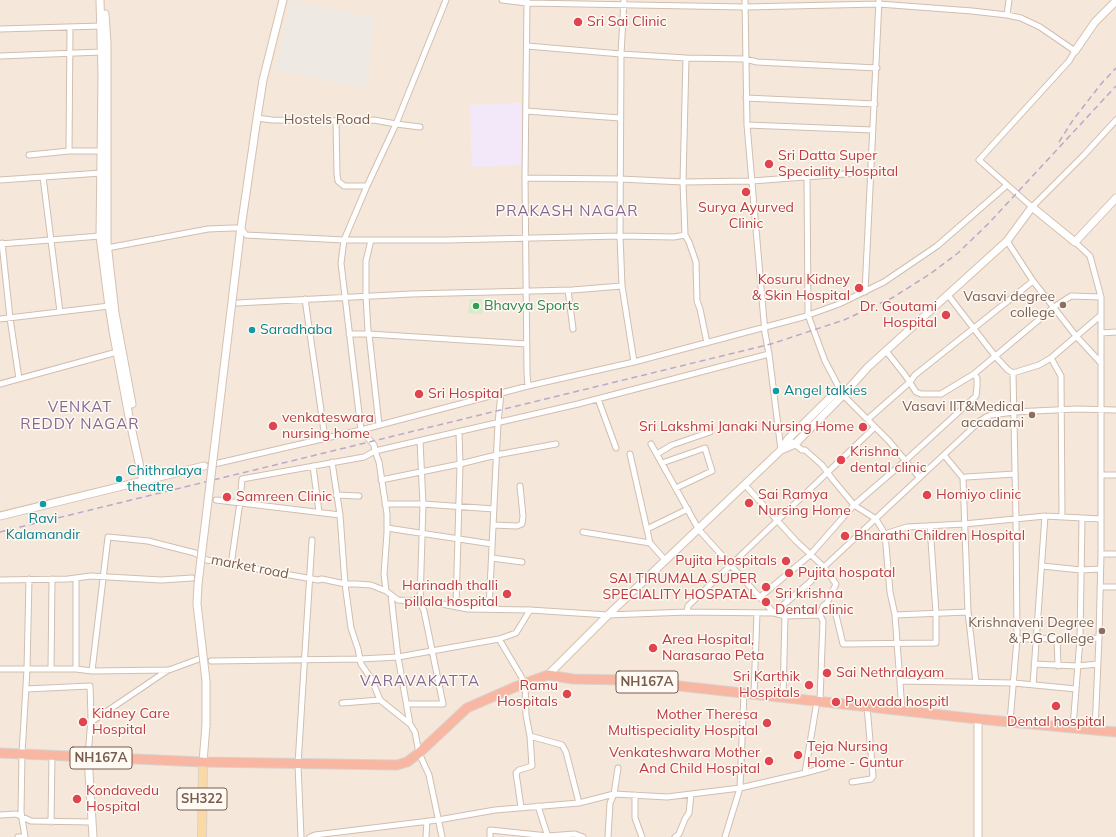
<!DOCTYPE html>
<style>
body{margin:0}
canvas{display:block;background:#fdf6ec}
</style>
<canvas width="1116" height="837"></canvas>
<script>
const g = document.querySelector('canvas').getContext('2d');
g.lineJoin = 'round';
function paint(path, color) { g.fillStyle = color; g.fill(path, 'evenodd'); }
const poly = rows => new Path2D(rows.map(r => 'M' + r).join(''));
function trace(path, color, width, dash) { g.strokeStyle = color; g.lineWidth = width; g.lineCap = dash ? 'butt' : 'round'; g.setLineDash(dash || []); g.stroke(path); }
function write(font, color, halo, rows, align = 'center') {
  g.font = font + ' Mulish,sans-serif'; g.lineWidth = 3; g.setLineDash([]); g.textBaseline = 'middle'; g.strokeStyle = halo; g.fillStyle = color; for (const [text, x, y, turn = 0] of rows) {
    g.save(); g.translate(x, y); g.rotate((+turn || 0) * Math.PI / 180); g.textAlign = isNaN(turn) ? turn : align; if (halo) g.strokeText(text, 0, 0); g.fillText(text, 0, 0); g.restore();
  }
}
paint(poly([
 [0,0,1116,0,1116,837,0,837]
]), '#f5e8da');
paint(poly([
 [291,0,374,18,367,89,275,70]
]), '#efe9e4');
paint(poly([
 [521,103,523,165,472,167,470,105]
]), '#f3e8fa');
paint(poly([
 [470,299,482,299,483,314,468,313]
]), '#d8ecc9');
const street = poly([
 [502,0,527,3,745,7,879,4,972,11,1007,15,1021,18,1040,27,1075,51,1069,61,979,160,1032,207,1084,155,1116,120],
 [624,0,621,54,620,236,622,286,634,362],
 [745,0,747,125,765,333,769,354,781,450],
 [527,1,525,178,527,373,528,386],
 [1007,15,1009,0],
 [0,29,101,26],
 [527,46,621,54,686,58,745,59,757,62,877,68],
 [0,56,101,52],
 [746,98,875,104],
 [526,111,620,118],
 [257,118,272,120,359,121,374,120,396,124,446,0],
 [336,121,337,174,338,181,344,186,367,186],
 [747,125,873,130],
 [420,127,396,124,367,186,344,240,341,263,361,430,374,445,375,451,379,462,387,514,387,533,384,574,386,591,398,600,431,602,468,609,530,610,608,615,687,612,774,613,785,616,820,615],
 [69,151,70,27],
 [29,155,69,151,101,151],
 [43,177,60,312],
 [807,177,808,315,825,361,843,395,889,441,919,477],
 [525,178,620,179,683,182,752,181,871,172],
 [0,180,101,173],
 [685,235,683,182,686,58],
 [371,240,366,261,366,296,368,331,369,334,527,344],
 [1007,241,1033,281,1076,336,1101,363],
 [1075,242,1090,256,1101,297,1101,554,1099,638,1095,730],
 [2,243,10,318,19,379],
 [0,244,100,236],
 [107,248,208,229,232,228,241,228,246,235,344,240,447,240,620,236,674,237,685,235,689,242,696,262,697,301,700,309,707,343],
 [568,290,573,329],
 [865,292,879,0],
 [948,295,995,356,1008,370,1013,373,1039,365,1051,358,1101,315],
 [305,299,325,438],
 [237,303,411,294,572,290,622,286],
 [0,319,109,306],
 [1101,333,1116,332],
 [349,334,369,334,379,425],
 [886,351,905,375,916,392,921,394,941,394,974,374,1054,307,1071,296,1101,297],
 [1051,358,1061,376,1062,517],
 [0,384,117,352],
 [598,399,616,448],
 [868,419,910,382,915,375,1033,281],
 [788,439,802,450,805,450,822,465,834,481,854,505,905,461,976,396,977,387,977,378,974,374],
 [651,444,699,530,774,613],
 [630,454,650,543,666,561],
 [657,454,672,445,710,432],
 [944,455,963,478,968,612,976,682],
 [662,463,705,448,712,471,676,488],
 [210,465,361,430,528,386,634,362,803,317,839,304,884,282,937,246,1007,185],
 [313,466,319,512],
 [1101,475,1116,475],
 [963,478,966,477,1015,474],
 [381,480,460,464,496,455,556,444],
 [745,485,796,541,824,567,810,582,774,613],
 [336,495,359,496],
 [216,500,340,515],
 [385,504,423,504,494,509],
 [493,525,517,526,522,524,523,516,520,486],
 [387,528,492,544],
 [647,529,688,509],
 [583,532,650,543],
 [885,534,907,527,964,524,1045,516],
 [1101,554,1116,554],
 [492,558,522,562],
 [231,565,240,502,242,479,364,457,375,451,578,404,769,354],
 [1042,566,1081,570,1100,569],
 [0,580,68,579,91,576,161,580,192,578],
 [1100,587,1116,587],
 [386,591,371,585,356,584,345,584,351,628,358,649,361,664,372,680,380,700,410,724,415,732,419,753,429,775,442,837],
 [391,595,398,657,410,724],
 [760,597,810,555,854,505,876,519,885,534,890,592,895,615,902,710],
 [827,603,835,611,843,644,936,643,936,613,930,526],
 [456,607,460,464,459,432],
 [489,609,498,423,501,393],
 [687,612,688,606,875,427],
 [895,615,968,612],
 [499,639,525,683,526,715,530,736,532,766,519,770,516,773,521,807],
 [1017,639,1099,638],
 [1057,639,1058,666],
 [199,659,169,670,92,671,108,537,148,541,195,553,207,560,318,580,322,579,345,584,340,515,332,462],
 [211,661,360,659,398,657,499,639,516,633,530,610],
 [1034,664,1077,666,1098,664],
 [0,669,76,669,92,671],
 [51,669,52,579],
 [76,669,76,578],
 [900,681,1014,683,1076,689],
 [1033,685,1045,516,1101,519],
 [26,689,90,686,91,718,88,757],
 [754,694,757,613],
 [783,697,785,616],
 [817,701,805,773,827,767],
 [820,701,823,621,820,615,823,606,827,603,836,584,824,567,980,421,986,417,991,415,1014,412,1076,409,1116,410],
 [342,703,380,700],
 [407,704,443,704,424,611,420,602,423,504,420,441],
 [91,722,168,670],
 [1010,722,1017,639,1016,518,1013,373],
 [1073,727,1080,639,1082,518],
 [530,736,562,745,566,752,579,803],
 [852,782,871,779,873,776,867,706],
 [635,795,635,818,642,837],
 [538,806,548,837],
 [0,815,16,814,31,821,92,822],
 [51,822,52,756],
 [18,837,25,837],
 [25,837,21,812,22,754,27,669,29,579],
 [301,837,298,764,312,540],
 [310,837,315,835,438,820,495,810,579,803,614,794,667,797,740,788,805,773],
 [426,837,427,821],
 [490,837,490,830,548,836,575,834,583,837],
 [608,837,610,803,614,794,618,768],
 [675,837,679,834,685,819,689,813,691,794],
 [725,837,740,788,744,693]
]);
const secondary = poly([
 [100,0,102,76,100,236,108,299,113,331,130,422,143,481],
 [105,14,107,43,107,243,115,313,132,404],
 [1075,51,1095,22,1116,1],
 [240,235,257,118,263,80,283,0],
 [781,450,795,444,843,395,868,367,1007,241,1032,207,1075,242,1116,198],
 [0,516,204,466],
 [548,675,608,615,781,450,788,439,840,388],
 [88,757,93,837],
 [203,762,206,725],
 [978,837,978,719]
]);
const primary = poly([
 [202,837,203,762]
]);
const highway = poly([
 [0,753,203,762,397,765,407,762,419,753,467,708,515,687,548,675,573,679,625,680,978,719,1116,732]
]);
trace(street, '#d1beb0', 7);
trace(secondary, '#d6c0b0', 9);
trace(primary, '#dad1cd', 10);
trace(highway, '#dad1cd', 11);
trace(street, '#fff', 5);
trace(secondary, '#fff', 7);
trace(primary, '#fbd9a5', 8);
trace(highway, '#f7b7a3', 9);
trace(poly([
 [1059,142,1073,120,1101,84,1116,68],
 [0,532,771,344,844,320,892,298,930,274,958,253,989,223,1116,86]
]), '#b9a8c9', 1.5, [6, 4]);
const secondaryBridge = poly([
 [206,725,206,681,197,604,198,584,240,235]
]);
trace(secondaryBridge, '#d6c0b0', 9, []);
trace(secondaryBridge, '#fff', 7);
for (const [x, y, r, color] of [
 [578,22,5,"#e0444e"],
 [769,164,5,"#e0444e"],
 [746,192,5,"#e0444e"],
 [859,288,5,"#e0444e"],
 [1063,305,4,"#8d6e63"],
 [476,306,4,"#2e9e5b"],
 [946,315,5,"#e0444e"],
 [252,330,4,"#0f9aa8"],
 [776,391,4,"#0f9aa8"],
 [419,394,5,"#e0444e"],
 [1032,415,4,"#8d6e63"],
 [273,426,5,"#e0444e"],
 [863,427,5,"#e0444e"],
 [841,460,5,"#e0444e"],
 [119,479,4,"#0f9aa8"],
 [927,495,5,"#e0444e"],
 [227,497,5,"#e0444e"],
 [749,503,5,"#e0444e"],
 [43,504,4,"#0f9aa8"],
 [845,536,5,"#e0444e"],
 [786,561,5,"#e0444e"],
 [789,573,5,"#e0444e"],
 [766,587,5,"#e0444e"],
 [507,594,5,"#e0444e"],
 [766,602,5,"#e0444e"],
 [1102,631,4,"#8d6e63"],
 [653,648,5,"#e0444e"],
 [827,673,5,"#e0444e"],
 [809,685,5,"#e0444e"],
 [567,694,5,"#e0444e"],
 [836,702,5,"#e0444e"],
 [1056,706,5,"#e0444e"],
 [83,722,5,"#e0444e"],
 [767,723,5,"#e0444e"],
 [798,755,5,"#e0444e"],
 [769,761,5,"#e0444e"],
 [77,799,5,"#e0444e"]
]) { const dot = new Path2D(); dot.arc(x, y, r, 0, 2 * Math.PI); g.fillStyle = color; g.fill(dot); trace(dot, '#fffaf3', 1.5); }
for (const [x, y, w] of [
 [647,682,62],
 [101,758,62],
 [202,799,50]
]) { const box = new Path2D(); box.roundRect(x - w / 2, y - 11, w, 22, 3); g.fillStyle = '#fffaf3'; g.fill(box); trace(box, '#7a5c4d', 1); }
write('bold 13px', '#7a5c4d', null, [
 ["NH167A",647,682],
 ["NH167A",101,758],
 ["SH322",202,799]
]);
write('14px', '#be3a42', '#fffaf3', [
 ["Sri Sai Clinic",587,22],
 ["Sri Datta Super",778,156],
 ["Speciality Hospital",778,172],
 ["Surya Ayurved",746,208,"center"],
 ["Clinic",746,224,"center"],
 ["Kosuru Kidney",850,280,"right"],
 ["& Skin Hospital",850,296,"right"],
 ["Dr. Goutami",937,307,"right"],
 ["Hospital",937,323,"right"],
 ["Sri Hospital",428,394],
 ["venkateswara",282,418],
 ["nursing home",282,434],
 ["Sri Lakshmi Janaki Nursing Home",854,427,"right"],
 ["Krishna",850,452],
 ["dental clinic",850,468],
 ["Sai Ramya",758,495],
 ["Nursing Home",758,511],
 ["Homiyo clinic",936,495],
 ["Samreen Clinic",236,497],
 ["Bharathi Children Hospital",854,536],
 ["Pujita Hospitals",777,561,"right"],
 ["Pujita hospatal",798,573],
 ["SAI TIRUMALA SUPER",757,579,"right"],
 ["SPECIALITY HOSPATAL",757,595,"right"],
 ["Harinadh thalli",498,586,"right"],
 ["pillala hospital",498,602,"right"],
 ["Sri krishna",775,594],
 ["Dental clinic",775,610],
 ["Area Hospital,",662,640],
 ["Narasarao Peta",662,656],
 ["Sai Nethralayam",836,673],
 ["Sri Karthik",800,677,"right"],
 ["Hospitals",800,693,"right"],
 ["Ramu",558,686,"right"],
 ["Hospitals",558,702,"right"],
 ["Puvvada hospitl",845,702],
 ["Kidney Care",92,714],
 ["Hospital",92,730],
 ["Mother Theresa",758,715,"right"],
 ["Multispeciality Hospital",758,731,"right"],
 ["Dental hospital",1056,722,"center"],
 ["Teja Nursing",807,747],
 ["Home - Guntur",807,763],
 ["Venkateshwara Mother",760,753,"right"],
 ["And Child Hospital",760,769,"right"],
 ["Kondavedu",86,791],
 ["Hospital",86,807]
], 'left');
write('14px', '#7a5c4d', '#fffaf3', [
 ["Hostels Road",327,120],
 ["market road",250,567,11]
]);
write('14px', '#785e54', '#fffaf3', [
 ["Vasavi degree",1055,297],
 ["college",1055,313],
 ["Vasavi IIT&Medical",1024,407],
 ["accadami",1024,423],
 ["Krishnaveni Degree",1094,623],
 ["& P.G College",1094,639]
], 'right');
write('14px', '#27864d', '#fffaf3', [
 ["Bhavya Sports",484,306]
], 'left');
write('14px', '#0d838f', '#fffaf3', [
 ["Saradhaba",260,330],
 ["Angel talkies",784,391],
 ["Chithralaya",127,471],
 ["theatre",127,487],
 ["Ravi",43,519,"center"],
 ["Kalamandir",43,535,"center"]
], 'left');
g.letterSpacing = '1px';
write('15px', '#846695', '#fffaf3', [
 ["PRAKASH NAGAR",567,211],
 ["VENKAT",80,407],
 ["REDDY NAGAR",80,424],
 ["VARAVAKATTA",420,681]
]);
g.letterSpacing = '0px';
</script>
